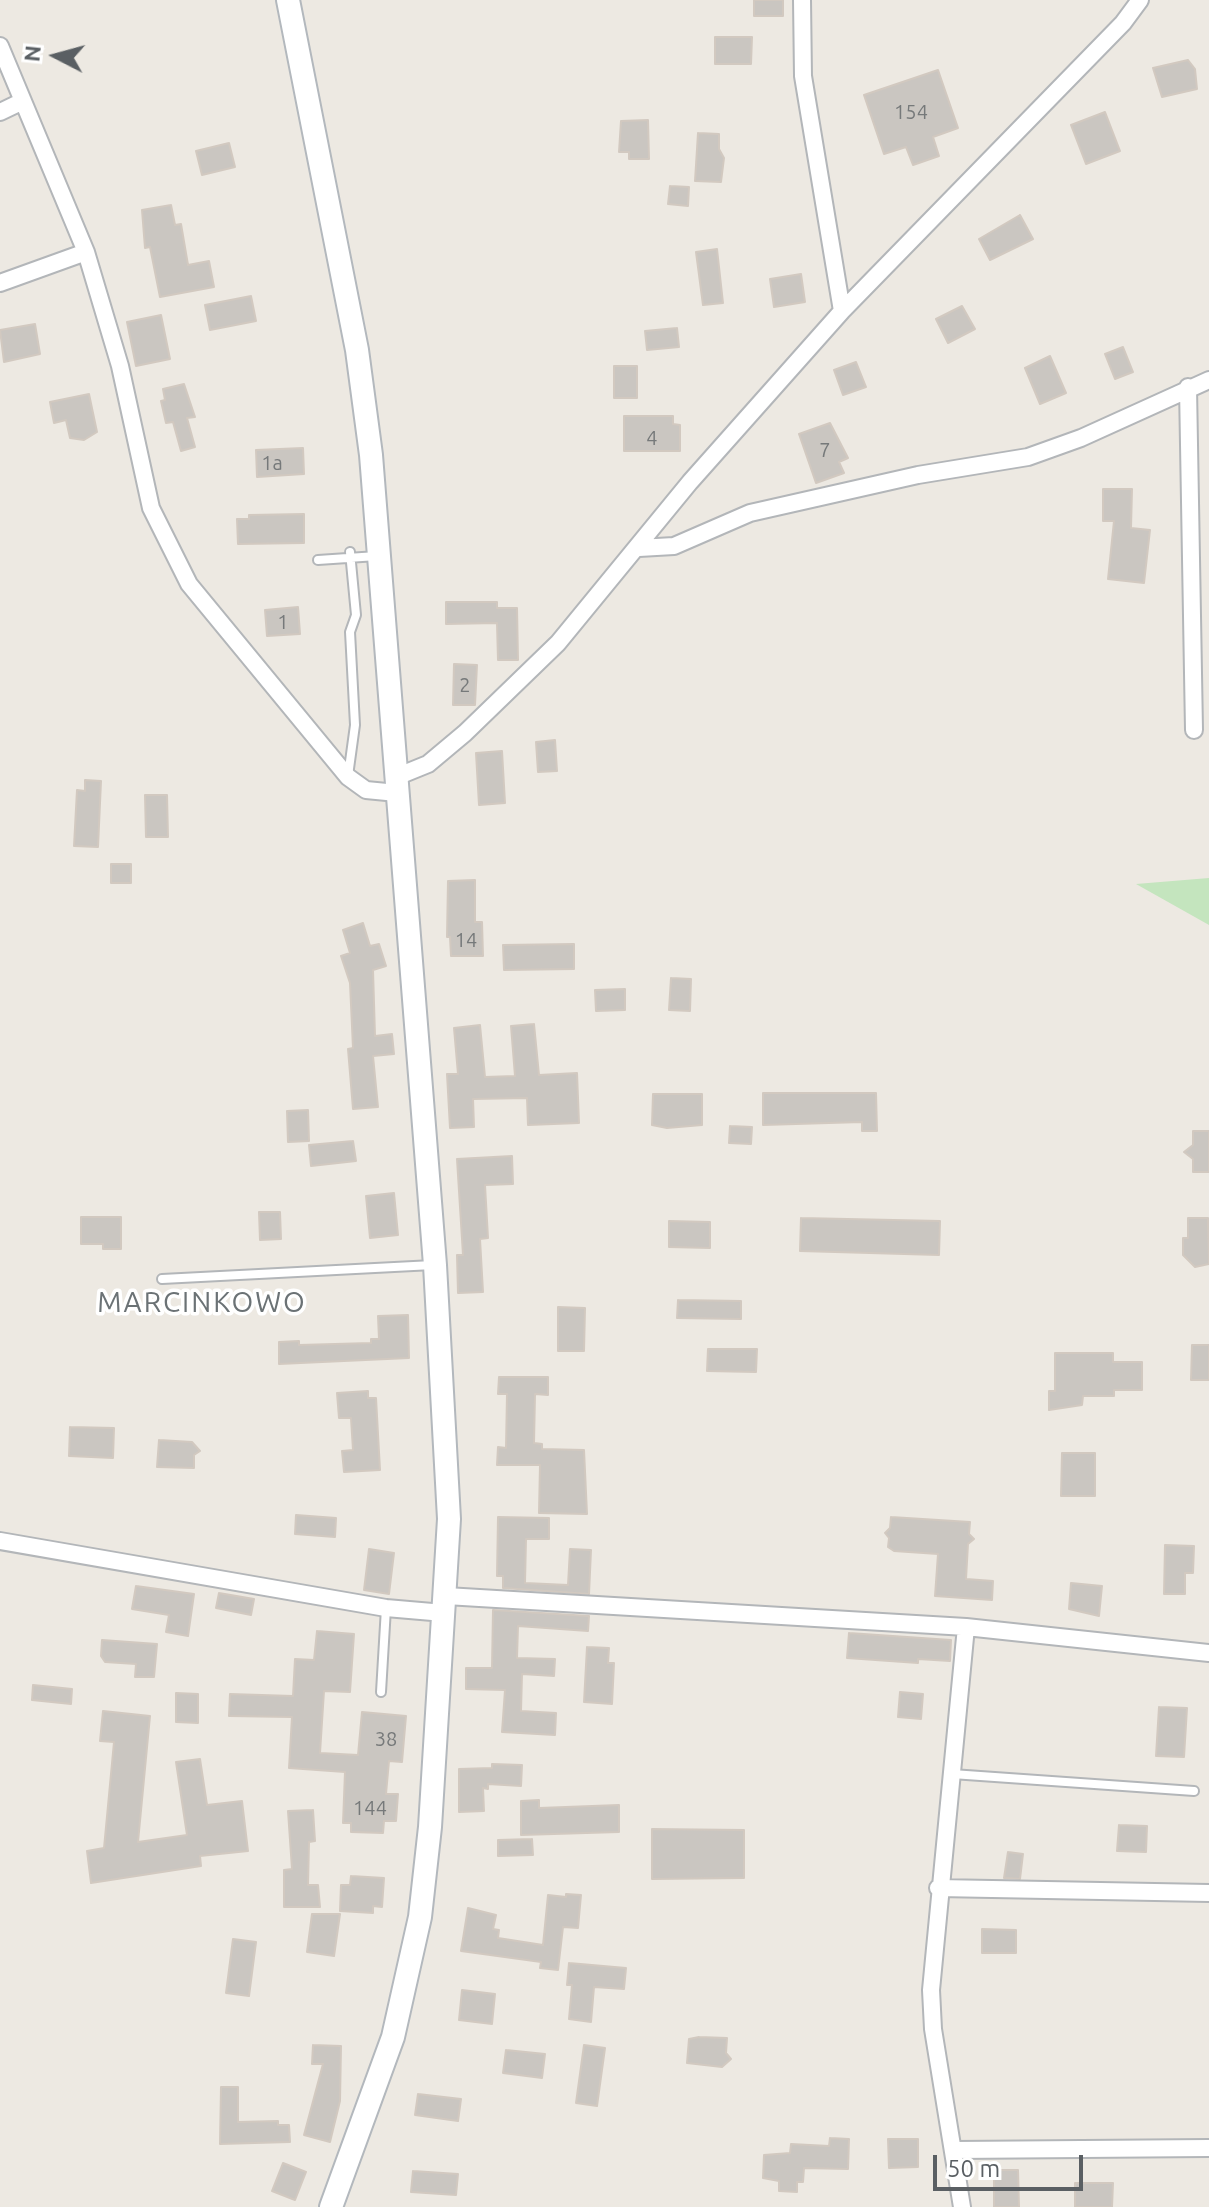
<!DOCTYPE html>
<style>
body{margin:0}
#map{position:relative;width:1209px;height:2207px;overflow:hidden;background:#ede9e2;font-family:Ubuntu,sans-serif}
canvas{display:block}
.north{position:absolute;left:16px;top:16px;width:80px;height:80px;-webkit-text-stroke:6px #fff;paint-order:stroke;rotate:276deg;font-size:22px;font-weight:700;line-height:32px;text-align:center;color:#5a5f63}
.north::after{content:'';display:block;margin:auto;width:28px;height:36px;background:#5a5f63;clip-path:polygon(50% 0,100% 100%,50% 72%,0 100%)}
.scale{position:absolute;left:933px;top:2155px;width:150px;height:36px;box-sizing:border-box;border:4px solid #5a5f63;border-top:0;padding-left:10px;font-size:24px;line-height:28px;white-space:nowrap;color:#5a5f63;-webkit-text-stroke:6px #fff;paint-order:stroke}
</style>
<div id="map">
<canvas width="1209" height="2207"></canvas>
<div class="north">N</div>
<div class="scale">50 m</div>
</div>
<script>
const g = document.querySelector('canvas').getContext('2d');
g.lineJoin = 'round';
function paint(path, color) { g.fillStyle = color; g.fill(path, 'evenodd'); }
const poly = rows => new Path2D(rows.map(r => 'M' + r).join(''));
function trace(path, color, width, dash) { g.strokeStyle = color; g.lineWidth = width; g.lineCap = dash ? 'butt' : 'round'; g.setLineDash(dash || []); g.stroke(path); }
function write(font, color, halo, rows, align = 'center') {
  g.font = font + ' Ubuntu,sans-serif'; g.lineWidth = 7; g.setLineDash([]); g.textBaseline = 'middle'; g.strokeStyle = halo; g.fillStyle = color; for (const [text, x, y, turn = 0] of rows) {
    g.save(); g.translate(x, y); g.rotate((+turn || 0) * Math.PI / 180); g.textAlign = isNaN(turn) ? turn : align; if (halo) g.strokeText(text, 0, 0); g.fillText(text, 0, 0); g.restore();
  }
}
paint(poly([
 [1209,878,1209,925,1136,884]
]), '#c4e5be');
const building = poly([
 [754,0,783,0,783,16,754,16,754,0],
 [715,37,752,37,751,64,715,64,715,37],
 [1188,60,1195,69,1197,89,1162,97,1153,68,1188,60],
 [938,70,958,128,933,137,939,156,913,165,906,147,884,154,864,95,938,70],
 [1105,112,1120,151,1086,164,1071,125,1105,112],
 [648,120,649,159,629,159,629,152,619,152,621,121,648,120],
 [698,133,719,134,719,149,724,158,721,182,695,181,698,133],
 [229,143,235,167,202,175,196,151,229,143],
 [670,186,689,187,688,206,668,204,670,186],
 [171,205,175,225,181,224,188,265,209,261,214,287,160,297,150,247,145,248,142,210,171,205],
 [1020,215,1033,239,990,260,979,239,1020,215],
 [717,249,723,303,703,305,696,252,717,249],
 [801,274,805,302,774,307,770,279,801,274],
 [251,296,256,321,210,330,205,305,251,296],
 [962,306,975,329,948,343,936,319,962,306],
 [161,315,170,359,136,366,127,322,161,315],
 [35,324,40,354,4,362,0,330,35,324],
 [677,328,679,347,647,350,645,331,677,328],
 [1123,347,1133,372,1115,379,1105,354,1123,347],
 [1050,356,1066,393,1040,404,1025,368,1050,356],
 [856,362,866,387,843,395,834,370,856,362],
 [614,366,637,366,637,398,614,398,614,366],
 [184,384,195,417,187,418,195,447,181,451,173,422,166,423,161,401,165,400,163,389,184,384],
 [89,394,97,432,84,440,70,438,66,420,54,423,50,402,89,394],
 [624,416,673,416,673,424,680,425,680,451,624,451,624,416],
 [830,423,848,458,839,462,844,473,816,483,799,434,830,423],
 [303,448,304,474,257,477,256,450,303,448],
 [1103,489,1132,489,1131,528,1150,530,1144,583,1108,579,1114,521,1103,521,1103,489],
 [304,514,304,543,238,544,237,519,249,519,249,515,304,514],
 [446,602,497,602,497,608,517,608,518,660,498,660,497,623,446,624,446,602],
 [298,607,300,634,267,636,265,610,298,607],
 [454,664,477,665,475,705,453,705,454,664],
 [555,740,557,771,538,772,536,742,555,740],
 [502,751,505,803,479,805,476,753,502,751],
 [85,780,101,781,98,847,74,846,77,790,85,791,85,780],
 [145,795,167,795,168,837,146,837,145,795],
 [111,864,131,864,131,883,111,883,111,864],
 [475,880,475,922,482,922,483,956,451,956,450,937,447,937,448,881,475,880],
 [363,923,370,946,379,944,386,966,373,970,375,1036,392,1034,394,1054,373,1056,378,1107,353,1109,348,1049,353,1048,350,983,341,956,350,953,343,930,363,923],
 [574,944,574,969,504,970,503,945,574,944],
 [671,978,691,979,690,1011,669,1010,671,978],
 [625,989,625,1010,596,1011,595,990,625,989],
 [534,1024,539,1075,577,1073,579,1123,528,1125,527,1098,473,1099,474,1127,450,1128,447,1074,458,1074,454,1028,480,1025,485,1077,515,1076,511,1026,534,1024],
 [763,1093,876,1093,877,1131,862,1131,862,1122,763,1125,763,1093],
 [653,1094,702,1094,702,1125,667,1128,652,1125,653,1094],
 [308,1110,309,1141,288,1142,287,1111,308,1110],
 [730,1126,752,1127,751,1144,729,1143,730,1126],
 [1193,1131,1209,1131,1209,1172,1193,1172,1193,1159,1184,1152,1193,1145,1193,1131],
 [353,1141,356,1161,311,1166,309,1145,353,1141],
 [512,1156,513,1184,485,1185,488,1238,480,1239,483,1292,458,1293,457,1255,463,1255,457,1159,512,1156],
 [394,1193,398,1235,370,1238,366,1196,394,1193],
 [259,1212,280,1212,281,1239,260,1240,259,1212],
 [81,1217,121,1217,121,1249,103,1249,103,1244,81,1244,81,1217],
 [801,1218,940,1221,939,1255,800,1251,801,1218],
 [1188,1218,1208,1218,1209,1264,1195,1267,1183,1255,1183,1238,1188,1238,1188,1218],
 [669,1221,710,1222,710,1248,669,1247,669,1221],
 [678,1300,741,1301,741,1319,677,1318,678,1300],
 [558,1307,585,1308,584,1351,558,1351,558,1307],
 [408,1315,409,1358,279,1364,279,1342,299,1341,299,1345,371,1343,371,1339,379,1339,378,1316,408,1315],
 [1192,1345,1209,1345,1209,1380,1191,1380,1192,1345],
 [708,1349,757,1349,756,1372,707,1371,708,1349],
 [1055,1353,1113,1353,1113,1362,1142,1362,1142,1390,1114,1390,1114,1396,1083,1396,1082,1405,1049,1410,1049,1391,1055,1391,1055,1353],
 [499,1377,548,1377,548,1395,535,1394,534,1443,542,1444,542,1449,584,1450,587,1514,539,1513,540,1465,497,1465,498,1447,506,1448,507,1394,498,1394,499,1377],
 [368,1391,368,1398,376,1398,380,1470,344,1472,342,1451,353,1450,351,1418,339,1418,337,1393,368,1391],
 [70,1427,114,1428,113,1458,69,1456,70,1427],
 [159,1440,192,1442,200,1451,194,1455,194,1468,157,1467,159,1440],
 [1062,1453,1095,1453,1095,1496,1061,1496,1062,1453],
 [296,1515,336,1518,335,1537,295,1534,296,1515],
 [498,1517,549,1518,549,1539,526,1539,525,1583,568,1585,570,1549,591,1550,589,1594,503,1588,503,1576,497,1576,498,1517],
 [891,1517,970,1522,969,1534,974,1539,968,1544,966,1579,993,1581,992,1600,935,1596,938,1554,894,1551,888,1547,889,1538,885,1533,890,1528,891,1517],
 [1165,1545,1194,1546,1193,1573,1185,1573,1185,1594,1164,1594,1165,1545],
 [369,1549,394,1553,389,1594,364,1590,369,1549],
 [1071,1583,1102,1586,1099,1616,1069,1609,1071,1583],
 [136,1586,194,1594,188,1636,166,1632,169,1615,132,1609,136,1586],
 [219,1593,254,1599,251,1615,216,1608,219,1593],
 [493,1610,589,1616,588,1631,518,1626,517,1658,555,1659,554,1676,522,1674,521,1711,556,1713,555,1735,502,1732,505,1690,466,1689,466,1668,492,1668,493,1610],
 [317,1631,354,1634,350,1692,324,1691,320,1753,358,1755,362,1712,406,1716,402,1762,389,1761,386,1794,398,1794,396,1821,384,1821,383,1833,351,1832,351,1823,343,1823,345,1772,289,1768,292,1717,229,1716,230,1694,293,1696,295,1659,314,1660,317,1631],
 [849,1633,951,1640,950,1661,918,1659,918,1663,847,1658,849,1633],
 [102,1640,157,1644,154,1677,135,1677,136,1664,105,1662,101,1656,102,1640],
 [587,1647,609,1648,608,1663,614,1663,612,1704,584,1702,587,1647],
 [33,1685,72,1689,71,1704,32,1700,33,1685],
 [900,1692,923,1694,921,1719,898,1717,900,1692],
 [176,1693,198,1694,198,1723,176,1722,176,1693],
 [1159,1707,1187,1708,1184,1757,1156,1756,1159,1707],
 [103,1711,150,1716,138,1842,187,1835,176,1762,200,1759,207,1805,242,1801,248,1851,200,1856,201,1866,91,1883,87,1851,104,1848,114,1742,100,1741,103,1711],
 [492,1764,522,1765,521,1786,488,1784,488,1789,483,1788,484,1811,459,1812,459,1769,492,1768,492,1764],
 [539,1800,539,1808,619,1805,619,1832,521,1835,521,1801,539,1800],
 [313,1810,315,1841,309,1842,308,1885,318,1885,320,1907,284,1907,284,1870,292,1869,288,1811,313,1810],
 [1119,1825,1147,1826,1146,1852,1117,1851,1119,1825],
 [652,1829,744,1830,744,1878,652,1879,652,1829],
 [532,1839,533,1855,498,1856,498,1840,532,1839],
 [1008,1852,1023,1854,1020,1879,1004,1878,1008,1852],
 [351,1876,384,1878,382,1907,373,1906,373,1913,340,1911,341,1885,350,1885,351,1876],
 [566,1894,581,1895,578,1928,563,1927,558,1970,540,1968,541,1962,461,1951,468,1908,496,1915,493,1929,499,1930,498,1938,543,1945,548,1895,566,1897,566,1894],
 [312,1914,340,1914,334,1956,307,1952,312,1914],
 [982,1929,1016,1930,1016,1953,982,1953,982,1929],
 [233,1939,256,1942,249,1996,226,1993,233,1939],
 [569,1963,626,1968,624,1989,594,1987,591,2022,569,2019,572,1985,567,1985,569,1963],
 [462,1990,495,1994,492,2024,459,2020,462,1990],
 [699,2037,727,2038,726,2053,731,2059,722,2067,687,2063,689,2039,699,2037],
 [313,2045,341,2046,340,2101,330,2142,304,2135,323,2064,312,2064,313,2045],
 [584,2045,605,2048,597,2106,576,2103,584,2045],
 [506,2050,545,2054,542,2078,503,2073,506,2050],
 [221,2087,238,2087,238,2122,278,2121,278,2125,289,2125,290,2142,220,2144,221,2087],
 [418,2094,461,2099,458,2121,415,2115,418,2094],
 [830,2138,849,2139,848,2169,804,2168,803,2182,797,2182,797,2192,779,2191,779,2181,763,2178,764,2155,790,2153,791,2144,829,2146,830,2138],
 [888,2139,918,2139,918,2167,889,2168,888,2139],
 [283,2163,306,2172,295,2200,272,2191,283,2163],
 [994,2170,1018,2170,1019,2207,994,2207,994,2170],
 [413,2171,458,2174,456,2195,411,2192,413,2171],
 [1075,2183,1113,2183,1112,2207,1075,2207,1075,2183]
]);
paint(building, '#cac6c1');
trace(building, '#d2c9c0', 2);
const lane = poly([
 [318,560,377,556],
 [348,776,355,725,350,632,356,615,350,552],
 [162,1279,433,1265],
 [381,1692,386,1608],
 [952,1774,1194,1791]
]);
const street = poly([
 [802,0,803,76,842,311],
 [0,46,86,252,120,366,151,508,189,584,348,777,366,790,397,793],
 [0,112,23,101],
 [0,283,86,252],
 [1188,387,1194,730],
 [639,548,674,546,750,513,918,475,1028,457,1081,438,1209,380],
 [396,777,428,764,465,733,558,643,690,482,842,311,1123,23,1140,0],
 [0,1541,386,1608,444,1613],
 [446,1596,966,1627,1209,1653],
 [938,1888,1209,1893],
 [955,2150,1209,2148],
 [962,2207,933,2029,931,1990,966,1627]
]);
const secondary = poly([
 [288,0,357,350,371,455,435,1265,449,1519,430,1827,420,1917,393,2037,331,2207]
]);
trace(lane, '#b3b6b9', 12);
trace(street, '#b3b6b9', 20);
trace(secondary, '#b3b8bd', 26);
trace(lane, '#fff', 8);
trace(street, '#fff', 16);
trace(secondary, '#fff', 22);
write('20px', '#76797a', null, [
 ["154",911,112],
 ["4",652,438],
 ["7",825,450],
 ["1a",272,463],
 ["1",283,622],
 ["2",465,685],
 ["14",466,940],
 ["38",386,1739],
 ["144",370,1808]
]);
g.letterSpacing = '2px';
write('28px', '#6b7275', '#fff', [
 ["MARCINKOWO",202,1303]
]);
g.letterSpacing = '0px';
</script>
